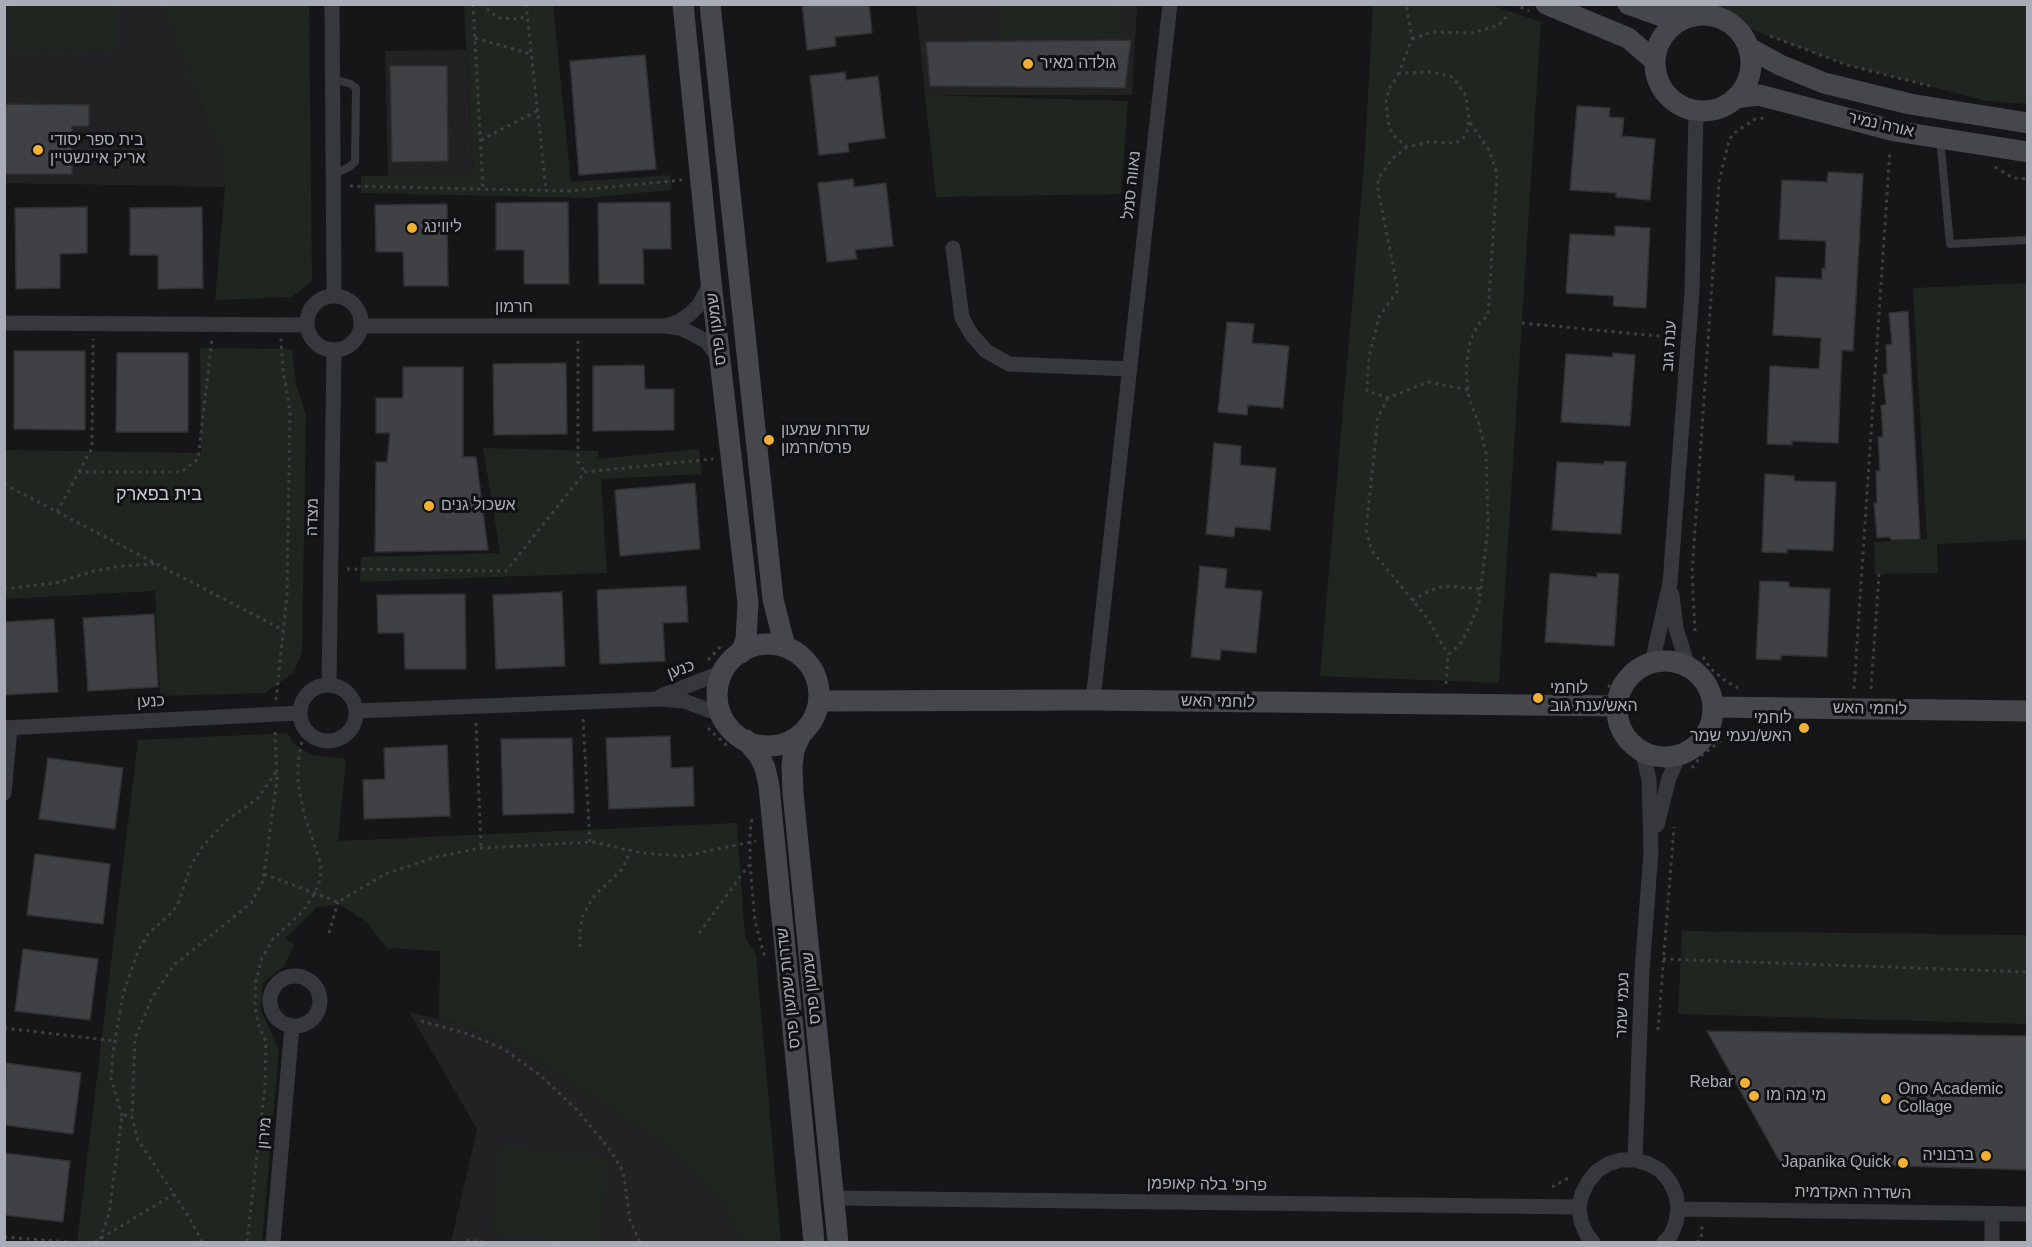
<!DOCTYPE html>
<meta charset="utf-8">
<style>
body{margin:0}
#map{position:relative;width:2032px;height:1247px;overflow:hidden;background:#161618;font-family:Arial,sans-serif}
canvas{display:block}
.frame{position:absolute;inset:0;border:6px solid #a8adb8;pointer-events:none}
</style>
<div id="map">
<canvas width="2032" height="1247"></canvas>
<div class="frame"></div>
</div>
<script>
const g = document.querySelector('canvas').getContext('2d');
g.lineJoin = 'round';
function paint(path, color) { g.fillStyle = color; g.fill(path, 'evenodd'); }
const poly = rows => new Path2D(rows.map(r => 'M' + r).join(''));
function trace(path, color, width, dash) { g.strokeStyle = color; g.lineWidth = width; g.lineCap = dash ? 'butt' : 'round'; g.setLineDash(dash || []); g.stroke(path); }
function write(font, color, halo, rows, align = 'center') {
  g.font = font + ' Arial,Heebo,sans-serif'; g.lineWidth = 6; g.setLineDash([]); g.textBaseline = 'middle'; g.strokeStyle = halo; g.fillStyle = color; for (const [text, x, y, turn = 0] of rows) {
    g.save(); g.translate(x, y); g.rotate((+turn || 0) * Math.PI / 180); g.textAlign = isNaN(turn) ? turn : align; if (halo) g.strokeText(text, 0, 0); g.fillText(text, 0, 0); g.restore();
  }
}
paint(poly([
 [5,5,161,5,221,156,225,187,5,183],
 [916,5,1137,5,1132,95,925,95],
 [466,50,473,175,388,176,385,51],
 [409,1012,463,1025,512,1045,641,1129,680,1157,722,1204,742,1242,451,1242,477,1129]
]), '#222225');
paint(poly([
 [553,4,571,182,670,175,672,190,587,198,361,193,361,176,473,175,464,5],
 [10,5,117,5,118,50,10,52],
 [161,5,309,5,312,281,292,297,215,300,225,187,221,156],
 [999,5,1120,5,1119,37,1000,37],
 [1373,5,1490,5,1541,22,1499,683,1320,676,1364,165],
 [1686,5,2027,5,2027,104,1987,101,1847,65],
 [925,95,1128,101,1121,194,936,197],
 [2027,283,2027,540,1937,544,1938,573,1875,574,1874,542,1927,539,1913,288],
 [200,348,292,349,296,384,306,415,302,652,294,672,265,693,160,696,155,591,5,599,5,450,201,453],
 [483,448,598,451,599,459,699,449,702,474,601,479,607,573,360,582,361,557,500,553],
 [287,733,294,744,311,755,346,759,338,841,737,823,745,937,756,955,781,1242,742,1242,722,1204,680,1157,641,1129,512,1045,463,1025,439,1019,440,951,387,948,366,922,341,905,317,907,286,938,294,946,284,966,263,983,261,1010,279,1050,262,1242,77,1242,138,740],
 [1682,931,2027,935,2027,1024,1678,1014],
 [501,1147,607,1158,599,1242,578,1242,492,1234]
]), '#1e261f');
const building = poly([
 [802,4,869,4,872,33,835,37,836,46,807,50,802,4],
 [1131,40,1125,88,930,86,926,42,1131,40],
 [645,55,656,169,579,175,570,61,645,55],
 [390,66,447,66,448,161,392,162,390,66],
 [845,72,846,80,878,76,885,138,848,143,849,152,819,155,810,76,845,72],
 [4,104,89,105,89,126,72,126,72,174,4,174,4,104],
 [1577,106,1610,108,1609,117,1624,118,1622,136,1655,139,1650,200,1616,197,1616,193,1570,190,1577,106],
 [1828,172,1863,174,1853,351,1842,350,1838,443,1792,441,1792,445,1767,444,1770,366,1819,369,1821,338,1773,335,1776,277,1822,279,1822,268,1825,269,1826,241,1779,239,1782,180,1827,182,1828,172],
 [853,179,854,187,886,183,893,246,855,250,857,259,827,262,818,183,853,179],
 [568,202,569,284,524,284,524,250,496,250,496,203,568,202],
 [670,202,671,249,643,249,644,284,599,284,598,203,670,202],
 [447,204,448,286,404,286,403,252,376,252,375,205,447,204],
 [87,207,87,253,60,254,60,288,16,289,15,208,87,207],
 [202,207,203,288,158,289,158,255,130,255,130,208,202,207],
 [1615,226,1650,228,1646,308,1613,306,1614,296,1566,293,1570,234,1615,236,1615,226],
 [1908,311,1920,539,1892,540,1889,537,1877,538,1874,503,1877,503,1876,471,1880,471,1878,437,1883,437,1881,406,1886,404,1883,374,1887,374,1886,345,1892,344,1889,313,1908,311],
 [1227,322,1254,324,1252,343,1289,346,1283,408,1248,405,1247,415,1218,412,1227,322],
 [14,351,85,351,85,430,14,429,14,351],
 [117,353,188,353,188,432,116,432,117,353],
 [1613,353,1635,355,1630,426,1561,422,1566,354,1613,357,1613,353],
 [566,363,567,434,494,435,493,364,566,363],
 [644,365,645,389,674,389,674,430,593,431,593,366,644,365],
 [403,367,463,367,463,457,476,457,488,550,375,552,376,462,387,462,390,433,376,433,376,398,403,398,403,367],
 [1214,443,1241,446,1240,465,1276,468,1270,530,1235,527,1234,537,1206,534,1214,443],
 [1604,461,1626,462,1621,534,1552,530,1557,462,1604,464,1604,461],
 [1765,474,1794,476,1794,481,1836,482,1833,551,1787,549,1787,553,1762,552,1765,474],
 [695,483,700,549,620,556,615,490,695,483],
 [1200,566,1227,569,1225,588,1262,591,1256,653,1221,650,1220,660,1191,657,1200,566],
 [1550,573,1597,577,1597,573,1619,574,1614,646,1545,642,1550,573],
 [1760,581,1789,582,1789,587,1830,589,1827,657,1781,655,1781,660,1756,659,1760,581],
 [686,586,688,622,663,623,665,661,600,664,597,590,686,586],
 [562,592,565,666,496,669,493,595,562,592],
 [465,594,466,669,405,669,404,633,378,633,377,595,465,594],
 [154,614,158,687,88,691,83,618,154,614],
 [54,619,58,692,4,695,4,622,54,619],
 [670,736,671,768,693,767,694,806,609,809,606,738,670,736],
 [572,738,574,813,503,815,501,739,572,738],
 [447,745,450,816,364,819,363,780,385,779,384,748,447,745],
 [48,758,123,768,115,829,39,819,48,758],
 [35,854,110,864,103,924,27,915,35,854],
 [23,949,98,959,90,1020,15,1011,23,949],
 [1707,1031,2028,1036,2028,1170,1780,1162,1707,1031],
 [6,1063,81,1073,73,1134,4,1125,6,1063],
 [4,1153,70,1161,63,1222,4,1215,4,1153]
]);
paint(building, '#404145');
trace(building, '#303034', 1.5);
trace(poly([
 [473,4,483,188],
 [481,4,498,18,519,19,527,15],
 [526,4,546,190],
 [1514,4,1529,11],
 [1711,4,1750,28],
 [1770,36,1847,65,1930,86],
 [475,38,531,54],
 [1412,39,1432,32,1472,33,1499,25,1510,13],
 [1399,73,1389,89,1386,102,1389,128,1396,138,1407,147,1429,142,1455,143,1462,140,1467,132,1469,121,1466,96,1453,77,1432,72,1399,73,1412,39,1406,4],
 [481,140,537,111],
 [1407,147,1392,159,1378,179,1378,190,1398,290,1379,317,1369,357,1367,391,1388,398,1428,382,1469,390],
 [1995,167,2013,178,2028,179],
 [350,186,569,191,682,180],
 [1522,323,1669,337],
 [578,341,578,462,585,472],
 [1388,398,1378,417,1366,530,1372,551,1428,619,1448,655],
 [79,472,92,448,93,339],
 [4,484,283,630],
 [57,512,79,472,181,472,198,459,212,338],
 [347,569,506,571,585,472,713,459],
 [4,589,56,583,94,571,121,566,156,564],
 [1412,600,1429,591,1444,586,1482,589],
 [1695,631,1692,573,1719,182,1729,140,1733,134,1755,119,1767,118],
 [1703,657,1711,669,1727,682,1738,688],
 [708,660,722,645],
 [1446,684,1448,655,1460,644,1469,628,1479,604,1488,527,1486,453,1479,424,1469,399,1466,370,1470,341,1478,325,1488,315,1497,174,1489,150,1469,121],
 [1608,687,1636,662],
 [1854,689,1890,150],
 [1871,689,1879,574],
 [276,700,287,595,290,410,283,371,281,339],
 [583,719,590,842],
 [476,723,481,848],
 [708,728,729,748],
 [1692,768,1702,755,1734,731],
 [752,819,750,832,750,864,755,922,765,958],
 [264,874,338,902,385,874,436,857,481,848,593,842,642,853,684,856,756,841],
 [329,933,338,902],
 [699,933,749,865],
 [580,947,580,929,583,915,594,896,621,870,627,860,629,850],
 [1663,959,2028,972],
 [421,1021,465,1033,502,1048,540,1075,576,1109,608,1147,623,1171,630,1220,640,1242],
 [4,1028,115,1041],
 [1658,1030,1674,827],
 [122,1116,111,1078,113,1053,123,994,138,951,149,933,171,913,178,904,191,865,202,847,226,821,258,798,276,772],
 [1552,1187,1572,1176],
 [4,1237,68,1242],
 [100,1239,109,1214,122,1116,132,1114],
 [95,1242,174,1194],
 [202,1242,189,1217,138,1140,132,1118,135,1038,152,998,174,965,251,903,263,881,277,780,275,730],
 [247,1242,265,1086,266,1042,258,1023,255,1005,256,981,262,958,273,939,303,911,315,893,320,880,321,865,304,814,298,783,298,762,304,730],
 [468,1242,468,1240,484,1242],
 [1697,1242,1701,1240,1702,1226]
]), '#3d3f44', 3, [3, 4.5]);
trace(poly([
 [333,79,351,84,356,88,355,162,349,167,333,175],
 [1943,140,1941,148,1950,244,2028,240]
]), '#37383d', 8);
trace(poly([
 [332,4,334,296],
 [953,248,962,318,972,335,986,351,1009,364,1130,369],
 '307 323a27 27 0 1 1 54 0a27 27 0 1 1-54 0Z',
 [4,323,307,325],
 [362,326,665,326,680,328,693,334,707,342,719,358],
 [665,326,680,321,690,314,699,305,711,283],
 [1672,595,1676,628,1688,667],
 [1652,663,1670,583,1692,292,1696,111],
 [329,684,334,351],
 '300 713a28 28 0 1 1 56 0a28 28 0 1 1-56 0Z',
 [661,696,723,672],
 [1093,700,1170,4],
 [356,711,660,699,684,701,722,715],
 [4,728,299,713],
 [4,793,10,728],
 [1657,825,1669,778,1679,755],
 '270 1001a25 25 0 1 1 50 0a25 25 0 1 1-50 0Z',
 [1635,1160,1642,971,1651,852,1649,779,1642,751],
 [833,1198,1579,1207],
 [1678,1209,2028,1214],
 [1992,1214,1992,1242],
 [273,1242,292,1026],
 [1593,1242,1587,1235,1581,1222,1579,1207,1582,1194,1588,1182,1597,1171,1608,1164,1621,1160,1635,1160,1649,1164,1661,1171,1670,1182,1676,1195,1678,1209,1676,1222,1671,1235,1664,1242]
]), '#37383d', 15);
trace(poly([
 [683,4,711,282,748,603,746,639,741,653],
 [710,4,773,599,785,647],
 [1546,4,1628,38,1654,60],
 [1628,4,1662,16,1689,16],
 '1655 63a48 48 0 1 1 96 0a48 48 0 1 1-96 0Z',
 [1749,48,1780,65,1824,83,1910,104,2028,123],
 [1735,98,1759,95,1895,131,2028,152],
 '717 695a51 51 0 1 1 102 0a51 51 0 1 1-102 0Z',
 '1617 709a48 48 0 1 1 96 0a48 48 0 1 1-96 0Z',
 [819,701,1093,700,1616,706],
 [1713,707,2028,711],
 [801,734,794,750,792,765,793,793,838,1242],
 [746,740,759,755,765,768,769,786,814,1242]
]), '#45474d', 21);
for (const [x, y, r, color] of [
 [1028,64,6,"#f2b134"],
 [38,150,6,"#f2b134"],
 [412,228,6,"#f2b134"],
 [769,440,6,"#f2b134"],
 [429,506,6,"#f2b134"],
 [1538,698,6,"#f2b134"],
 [1804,728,6,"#f2b134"],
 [1745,1083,6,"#f2b134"],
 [1754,1096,6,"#f2b134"],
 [1886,1099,6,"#f2b134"],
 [1986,1156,6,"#f2b134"],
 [1903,1163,6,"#f2b134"]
]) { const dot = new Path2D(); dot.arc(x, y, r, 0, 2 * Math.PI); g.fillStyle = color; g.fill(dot); trace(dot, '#111113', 2); }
write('16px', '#a8adb8', '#111113', [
 ["גולדה מאיר",1040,64],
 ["בית ספר יסודי",50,141],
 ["אריק איינשטיין",50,159],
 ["ליווינג",424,228],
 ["שדרות שמעון",781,431],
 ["פרס/חרמון",781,449],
 ["אשכול גנים",441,506],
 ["לוחמי",1550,689],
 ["האש/ענת גוב",1550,707],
 ["לוחמי",1792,719,"right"],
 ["האש/נעמי שמר",1792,737,"right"],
 ["Rebar",1733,1083,"right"],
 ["Ono Academic",1898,1090],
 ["Collage",1898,1108],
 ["מי מה מו",1766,1096],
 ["ברבוניה",1974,1156,"right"],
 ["Japanika Quick",1891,1163,"right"]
], 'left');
write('16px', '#a8adb8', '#111113', [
 ["אורה נמיר",1881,125,13],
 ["נאווה סמל",1132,185,-84],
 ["חרמון",514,308],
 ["שמעון פרס",717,329,-97],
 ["ענת גוב",1670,346,-86],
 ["מצדה",313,517,-89],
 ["כנען",681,670,-20],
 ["כנען",151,702,-3],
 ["לוחמי האש",1218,702,1],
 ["לוחמי האש",1870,709,1],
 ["שדרות שמעון פרס",789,988,-96],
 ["שמעון פרס",812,988,-96],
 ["נעמי שמר",1623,1005,-88],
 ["מירון",265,1133,-85],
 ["פרופ' בלה קאופמן",1207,1185,1],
 ["השדרה האקדמית",1853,1193,1]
]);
write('18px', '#c9ccd4', '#111113', [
 ["בית בפארק",159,495]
]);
</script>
